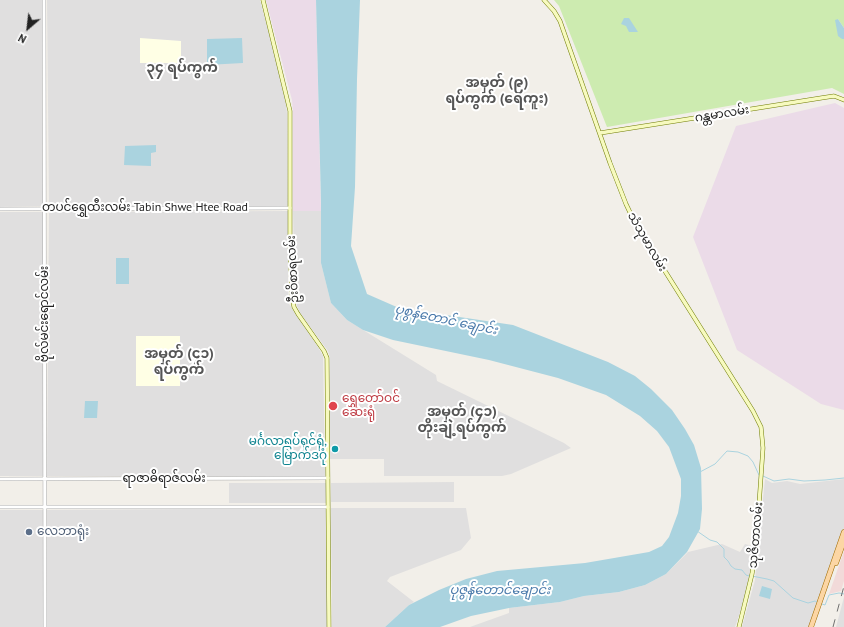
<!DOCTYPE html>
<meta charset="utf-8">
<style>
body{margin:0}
#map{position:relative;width:844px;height:627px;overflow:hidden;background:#f2efe9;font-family:"PT Sans",sans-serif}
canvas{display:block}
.north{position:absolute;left:8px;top:8px;width:40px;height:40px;-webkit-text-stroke:3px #fff;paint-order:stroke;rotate:208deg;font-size:11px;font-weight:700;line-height:16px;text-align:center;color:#222}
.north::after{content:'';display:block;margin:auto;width:14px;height:18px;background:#222;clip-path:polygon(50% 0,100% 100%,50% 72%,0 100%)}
</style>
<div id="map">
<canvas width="844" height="627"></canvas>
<div class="north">N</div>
</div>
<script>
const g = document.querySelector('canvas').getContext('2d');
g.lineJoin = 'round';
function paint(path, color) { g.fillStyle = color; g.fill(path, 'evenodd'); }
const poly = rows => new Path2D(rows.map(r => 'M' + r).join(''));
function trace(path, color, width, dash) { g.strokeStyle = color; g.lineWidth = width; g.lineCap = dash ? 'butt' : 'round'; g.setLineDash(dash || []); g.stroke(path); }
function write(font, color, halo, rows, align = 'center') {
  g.font = font + ' "PT Sans","Noto Sans Myanmar",sans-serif'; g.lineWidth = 4; g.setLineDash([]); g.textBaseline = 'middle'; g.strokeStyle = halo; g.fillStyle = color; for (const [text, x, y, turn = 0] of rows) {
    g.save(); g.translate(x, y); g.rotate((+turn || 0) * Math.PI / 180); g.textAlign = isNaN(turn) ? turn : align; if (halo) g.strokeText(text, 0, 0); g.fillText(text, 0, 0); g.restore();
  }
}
paint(poly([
 [0,0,42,0,43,206,0,207],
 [47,0,260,0,285,92,287,114,288,207,49,207],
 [288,211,288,289,289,304,318,347,323,356,325,476,47,476,49,212],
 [293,211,321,211,321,263,331,303,347,320,436,375,437,381,564,443,571,448,511,474,502,476,384,476,384,459,330,459,330,358,328,351,300,313,297,306,295,296],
 [0,212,43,212,43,476,0,476],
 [765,479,772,483,787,481,800,484,844,479,844,528,810,627,742,627,755,580],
 [454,482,454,502,331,502,331,483],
 [229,483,326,483,326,503,229,503],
 [326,508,327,627,47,627,47,510],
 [331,508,466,508,471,538,461,550,390,577,387,581,414,602,409,605,385,627,332,627],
 [0,510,44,510,44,627,0,627],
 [722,544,740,552,745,544,753,546,752,565,744,601,735,627,470,627,509,613,509,608,560,602,584,596,619,592,645,585,666,574,688,552],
 [844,597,844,627,836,627]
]), '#e0dfdf');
paint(poly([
 [844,551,844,581,841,591,829,594]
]), '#f2dad9');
paint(poly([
 [266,0,316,0,321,211,293,211,293,112,292,100],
 [835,103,844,108,844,410,821,404,737,350,693,237,736,126]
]), '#ebdbe8');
paint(poly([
 [140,38,181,41,181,63,140,63],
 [136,336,180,336,180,386,136,386]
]), '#ffffe5');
paint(poly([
 [554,0,844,0,844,28,838,19,842,39,844,39,844,94,832,88,607,127,559,6]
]), '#cdebb0');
paint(poly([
 [316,0,360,0,357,79,355,187,351,246,367,294,399,308,513,325,608,362,635,376,651,389,672,410,685,429,694,445,701,468,702,509,700,529,687,552,666,574,645,585,619,592,584,596,560,602,509,608,471,616,440,627,385,627,409,605,439,590,466,579,497,571,585,563,649,552,662,546,669,537,678,513,681,496,681,479,669,447,657,431,640,416,606,395,558,378,489,360,393,340,363,330,347,320,331,303,321,263,321,203],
 [624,18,629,18,638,32,629,32,626,26,621,24],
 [838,19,844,28,844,39,842,39,838,36,835,20],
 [242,38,243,63,207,65,207,39],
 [156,145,156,152,151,153,151,166,124,165,125,146],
 [116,258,129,258,129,284,116,284],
 [85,401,98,401,97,418,84,418],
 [762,586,772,589,770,599,759,596]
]), '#aad3df');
trace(poly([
 [700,472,715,464,727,451,738,452,748,456,753,462,759,475],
 [763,476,774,481,789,479,804,481,825,480,844,478],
 [697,531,710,540,717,542,724,549,724,557,728,561,731,566,735,569,742,570,746,575,749,576],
 [752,576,767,579,774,581,793,598,808,603,815,601,817,602],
 [822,604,825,605,829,595,839,593,844,594]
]), '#aad3df', 1);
const tertiary = poly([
 [44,0,45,627],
 [0,209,290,208],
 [0,479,328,478],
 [0,507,328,507]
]);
const secondary = poly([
 [263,0,290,111,290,246,292,296,294,307,298,314,324,351,327,358,329,627],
 [544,0,554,11,560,21,610,163,626,204,636,225,753,411,761,427,763,448,756,547,752,574,739,627],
 [600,133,821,98,834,96,844,100]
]);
const primary = poly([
 [836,563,844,541],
 [811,627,844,532]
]);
trace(tertiary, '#a9a9a9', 4);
trace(secondary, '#707d05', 4.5);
trace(primary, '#a06b00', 5.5);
trace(tertiary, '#fff', 3);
trace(secondary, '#f7fabf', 3.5);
trace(primary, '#fcd6a4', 4.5);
trace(poly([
 [833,627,844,586]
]), '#707070', 1, [8, 8]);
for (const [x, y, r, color] of [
 [333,406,5,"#e0444e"],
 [335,449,4,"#0f9aa8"],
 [29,532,4,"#5c6f8a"]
]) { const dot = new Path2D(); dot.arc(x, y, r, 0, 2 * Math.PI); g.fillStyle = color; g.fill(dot); trace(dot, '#fff', 1.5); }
write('12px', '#222', '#fff', [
 ["ဂန္တမာလမ်း",722,114,-9],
 ["တပင်ရွှေထီးလမ်း Tabin Shwe Htee Road",145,208],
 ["သံသုမာလမ်း",647,242,60],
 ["ဦးဝိစာရလမ်း",293,269,-93],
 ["ဗိုလ်မင်းရောင်လမ်း",45,314,-90],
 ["ရာဇာဓိရာဇ်လမ်း",164,479],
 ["သုဇိတာလမ်း",756,535,-85]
]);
write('12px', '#be3a42', '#fff', [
 ["ရွှေတော်ဝင်",342,399],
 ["ဆေးရုံ",342,413]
], 'left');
write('12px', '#0d838f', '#fff', [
 ["မင်္ဂလာရုပ်ရှင်ရုံ,",327,442],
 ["မြောက်ဒဂုံ",327,456]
], 'right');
write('12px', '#4e5e75', '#fff', [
 ["လေဘာရုံး",37,532]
], 'left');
write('italic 13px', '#4a7aab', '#fff', [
 ["ပုစွန်တောင် ချောင်း",446,320,12],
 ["ပုဇွန်တောင်ချောင်း",500,590]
]);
write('bold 14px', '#555', '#fff', [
 ["၃၄ ရပ်ကွက်",182,68],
 ["အမှတ် (၉)",497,83],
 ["ရပ်ကွက် (ရေကူး)",497,99],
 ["အမှတ် (၄၁)",179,354],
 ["ရပ်ကွက်",179,370],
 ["အမှတ် (၄၁)",462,412],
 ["တိုးချဲ့ရပ်ကွက်",462,428]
]);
</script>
